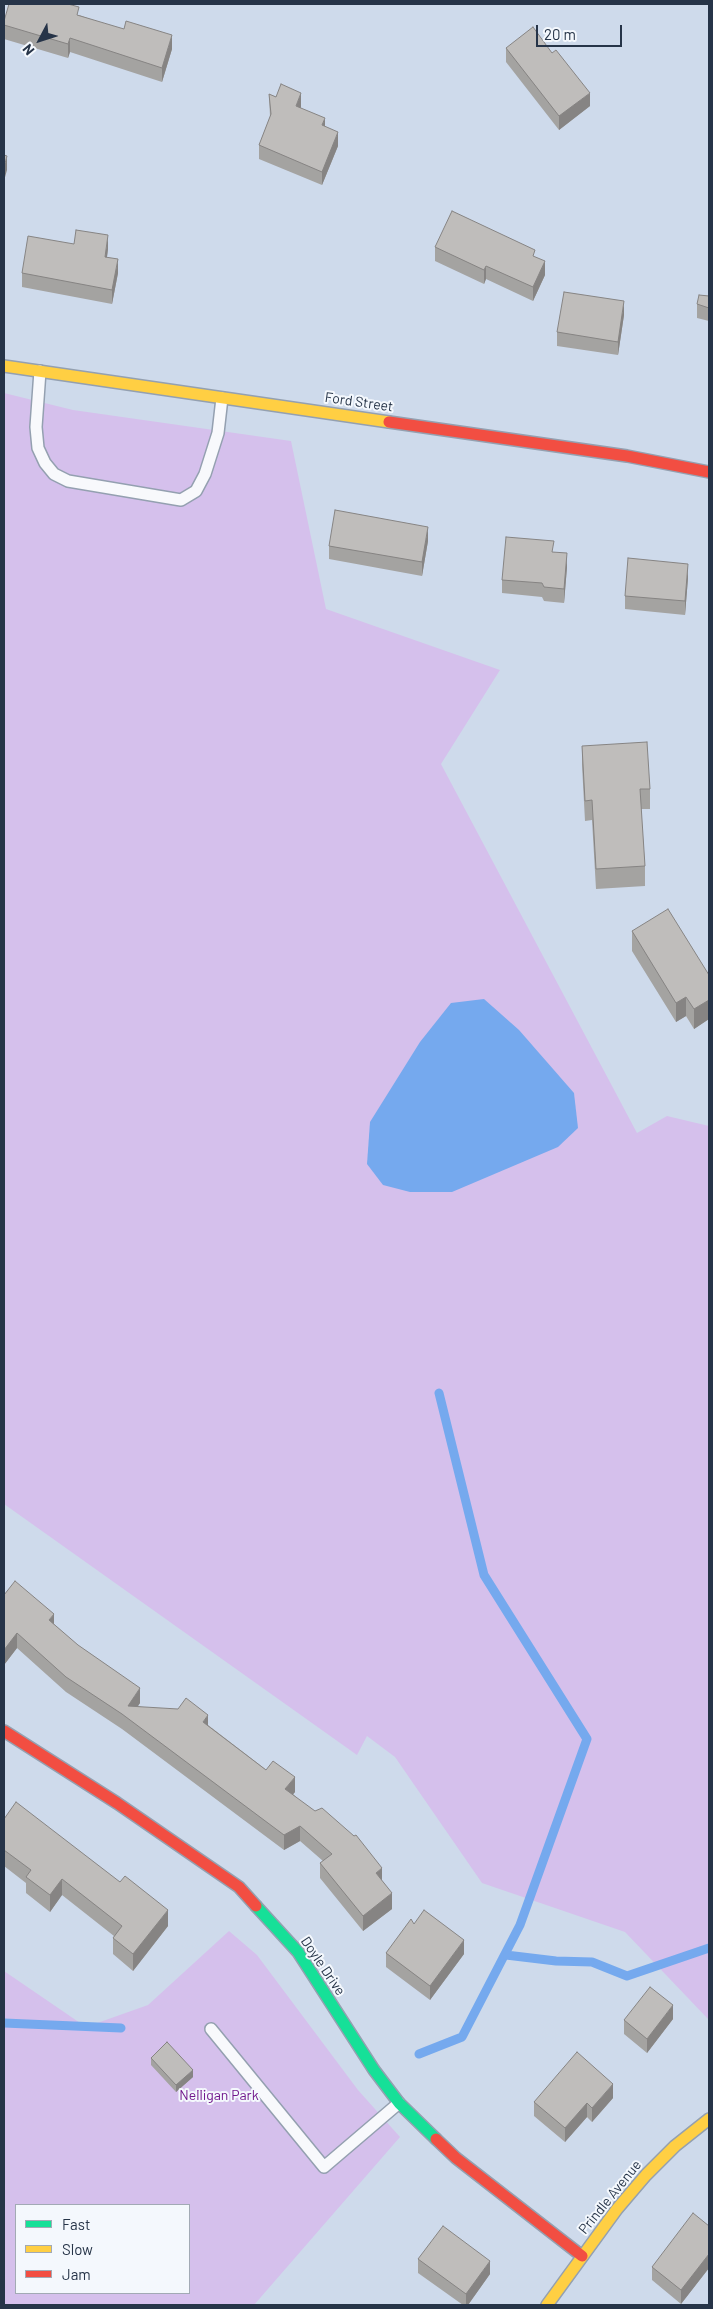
<!DOCTYPE html>
<style>
body{margin:0}
#map{position:relative;width:713px;height:2309px;overflow:hidden;background:#cedaeb;font-family:Barlow,sans-serif}
canvas{display:block}
.frame{position:absolute;inset:0;border:5px solid #263448;pointer-events:none}
.legend{position:absolute;left:15px;top:2204px;width:175px;height:90px;box-sizing:border-box;background:#f4f8fd;border:1px solid #a2aab5;margin:0;padding:6px 9px;list-style:none;font-size:15px;color:#263448}
.legend li{display:flex;align-items:center;gap:10px;height:25px}
.legend b{width:25px;border:1px solid #a2aab5}
.north{position:absolute;left:15px;top:15px;width:50px;height:50px;-webkit-text-stroke:4px #f4f8fd;paint-order:stroke;rotate:230deg;font-size:14px;font-weight:700;line-height:20px;text-align:center;color:#263448}
.north::after{content:'';display:block;margin:auto;width:18px;height:22px;background:#263448;clip-path:polygon(50% 0,100% 100%,50% 72%,0 100%)}
.scale{position:absolute;left:536px;top:25px;width:86px;height:22px;box-sizing:border-box;border:2px solid #263448;border-top:0;padding-left:6px;font-size:15px;line-height:18px;white-space:nowrap;color:#263448;-webkit-text-stroke:4px #f4f8fd;paint-order:stroke}
</style>
<div id="map">
<canvas width="713" height="2309"></canvas>
<div class="frame"></div>
<ul class="legend">
<li><b style="height:6px;background:#16e098"></b>Fast</li>
<li><b style="height:6px;background:#ffcf43"></b>Slow</li>
<li><b style="height:6px;background:#f24e42"></b>Jam</li>
</ul>
<div class="north">N</div>
<div class="scale">20 m</div>
</div>
<script>
const g = document.querySelector('canvas').getContext('2d');
g.lineJoin = 'round';
function paint(path, color) { g.fillStyle = color; g.fill(path, 'evenodd'); }
const poly = rows => new Path2D(rows.map(r => 'M' + r).join(''));
function trace(path, color, width, dash) { g.strokeStyle = color; g.lineWidth = width; g.lineCap = dash ? 'butt' : 'round'; g.setLineDash(dash || []); g.stroke(path); }
function write(font, color, halo, rows, align = 'center') {
  g.font = font + ' Barlow,sans-serif'; g.lineWidth = 4; g.setLineDash([]); g.textBaseline = 'middle'; g.strokeStyle = halo; g.fillStyle = color; for (const [text, x, y, turn = 0] of rows) {
    g.save(); g.translate(x, y); g.rotate((+turn || 0) * Math.PI / 180); g.textAlign = isNaN(turn) ? turn : align; if (halo) g.strokeText(text, 0, 0); g.fillText(text, 0, 0); g.restore();
  }
}
paint(poly([
 [4,393,73,410,291,441,326,609,500,670,441,764,637,1133,667,1116,709,1126,709,2020,625,1932,482,1883,395,1757,367,1736,357,1755,4,1504],
 [229,1931,257,1955,358,2090,400,2137,254,2305,4,2305,4,1971,86,2027,148,2005],
 [16,2205,189,2205,189,2293,16,2293]
]), '#d5c0ec');
paint(poly([
 [484,999,519,1030,574,1093,578,1128,558,1147,452,1192,410,1192,383,1185,367,1164,370,1122,420,1042,451,1003]
]), '#75a9ee');
trace(poly([
 [506,1955,556,1961,592,1962,627,1976,709,1948],
 [4,2023,121,2028],
 [419,2054,462,2037,520,1925,587,1739,484,1575,439,1393]
]), '#75a9ee', 9);
const lane = poly([
 [40,371,36,427,38,448,45,463,54,474,68,481,181,500,196,491,205,474,218,433,222,398],
 [211,2029,324,2167,399,2103]
]);
const fast = poly([
 [256,1906,298,1952,374,2070,399,2103,436,2139]
]);
const slow = poly([
 [4,366,389,422],
 [547,2305,617,2209,646,2175,675,2146,709,2119]
]);
const jam = poly([
 [389,422,627,456,709,472],
 [4,1731,117,1803,239,1887,256,1906],
 [436,2139,456,2158,582,2256]
]);
trace(lane, '#94a0b0', 14);
trace(fast, '#94a0b0', 14);
trace(slow, '#94a0b0', 14);
trace(jam, '#94a0b0', 14);
trace(lane, '#f8f9fc', 11);
trace(fast, '#16e098', 11);
trace(slow, '#ffcf43', 11);
trace(jam, '#f24e42', 11);
paint(poly([
 [79,15,172,49,162,82,70,52,68,58,4,39,4,21],
 [506,48,590,106,559,130,506,62],
 [269,94,301,107,301,108,325,126,338,146,322,185,259,159,259,145,270,117],
 [74,244,108,249,107,257,118,273,112,304,22,287,22,273],
 [435,247,535,257,545,275,533,301,486,279,484,284,435,261],
 [709,296,709,321,697,318,697,304],
 [624,315,618,355,557,346,557,332],
 [428,541,422,576,329,559,329,546],
 [554,552,567,567,564,603,544,601,542,597,502,593,502,580],
 [688,578,685,615,625,609,625,596],
 [582,746,650,789,650,809,641,809,645,866,645,886,596,889,592,820,585,821,582,765],
 [632,931,709,975,709,1019,694,1029,686,1016,676,1022,632,951],
 [4,1595,54,1624,140,1703,138,1706,208,1725,295,1792,293,1794,382,1881,392,1909,363,1931,320,1878,320,1863,323,1861,300,1841,284,1850,122,1729,66,1692,17,1648,4,1665],
 [4,1819,168,1926,133,1971,113,1954,113,1938,114,1936,62,1895,50,1912,26,1893,26,1883,4,1866],
 [414,1924,464,1954,430,2000,386,1967,386,1953],
 [673,2019,647,2053,624,2034,624,2020],
 [151,2058,193,2077,176,2092,151,2065],
 [613,2098,592,2122,587,2117,565,2142,534,2116,534,2102],
 [709,2226,709,2268,681,2304,652,2280,652,2267],
 [418,2259,490,2274,468,2305,463,2305,418,2273]
]), '#a4a3a1');
paint(poly([
 [172,35,172,49,162,82,162,68],
 [70,38,70,52,68,58,68,44],
 [301,93,301,107,296,120,296,106],
 [590,93,590,106,559,130,559,116],
 [325,118,325,132,322,125],
 [338,132,338,146,322,185,322,172],
 [7,156,7,170,4,181,4,167],
 [108,235,108,249,105,271,105,257],
 [118,259,118,273,112,304,112,290],
 [545,261,545,275,533,301,533,287],
 [486,266,486,279,484,284,484,270],
 [624,301,624,315,618,355,618,342],
 [428,527,428,541,422,576,422,562],
 [567,553,567,567,564,603,564,589],
 [688,564,688,578,685,615,685,601],
 [686,997,686,1016,676,1022,676,1003],
 [709,1000,709,1019,694,1029,694,1009],
 [54,1614,54,1629,49,1620],
 [17,1633,17,1648,4,1665,4,1650],
 [140,1688,140,1703,129,1719,128,1706],
 [208,1715,208,1730,203,1722],
 [295,1777,295,1792,285,1804,285,1789],
 [300,1826,300,1841,284,1850,284,1835],
 [382,1868,382,1883,376,1873],
 [62,1879,62,1895,50,1912,50,1895],
 [392,1893,392,1909,363,1931,363,1916],
 [168,1910,168,1926,133,1971,133,1954],
 [464,1940,464,1954,430,2000,430,1986],
 [673,2005,673,2019,647,2053,647,2039],
 [193,2070,193,2077,176,2092,176,2085],
 [613,2084,613,2098,592,2122,592,2108],
 [587,2103,587,2117,565,2142,565,2128],
 [709,2254,709,2268,681,2304,681,2290],
 [490,2261,490,2274,468,2305,466,2305,466,2294]
]), '#868483');
const building = poly([
 [9,4,68,4,79,7,77,15,124,29,126,21,172,35,162,68,70,38,68,44,4,25,4,21,9,4],
 [533,27,552,53,556,50,590,93,559,116,506,48,533,27],
 [281,84,301,93,296,106,325,118,322,125,338,132,322,172,259,145,271,114,269,94,276,97,281,84],
 [4,155,7,156,4,167,4,155],
 [452,211,535,250,533,256,545,261,533,287,486,266,484,270,435,247,452,211],
 [76,230,108,235,105,257,118,259,112,290,22,273,28,236,74,244,76,230],
 [564,292,624,301,618,342,557,332,564,292],
 [699,295,709,296,709,308,697,304,699,295],
 [335,510,428,527,422,562,329,546,335,510],
 [506,537,554,541,552,552,567,553,564,589,544,587,542,583,502,580,506,537],
 [628,558,688,564,685,601,625,596,628,558],
 [647,742,650,789,640,789,645,866,596,869,592,800,585,801,582,746,647,742],
 [668,909,709,975,709,1000,694,1009,686,997,676,1003,632,931,668,909],
 [15,1581,54,1614,49,1620,78,1645,140,1688,128,1706,178,1709,186,1698,208,1715,203,1722,266,1770,273,1761,295,1777,285,1789,315,1811,322,1808,354,1836,356,1835,382,1868,376,1873,392,1893,363,1916,320,1863,332,1854,300,1826,284,1835,122,1714,66,1677,17,1633,4,1650,4,1595,15,1581],
 [16,1802,120,1882,125,1876,168,1910,133,1954,113,1938,122,1926,62,1879,50,1895,26,1877,31,1870,4,1850,4,1819,16,1802],
 [424,1910,464,1940,430,1986,386,1953,411,1919,414,1924,424,1910],
 [650,1987,673,2005,647,2039,624,2020,650,1987],
 [167,2042,193,2070,176,2085,151,2058,167,2042],
 [577,2052,613,2084,592,2108,587,2103,565,2128,534,2102,577,2052],
 [693,2213,709,2226,709,2254,681,2290,652,2267,693,2213],
 [443,2226,490,2261,466,2294,418,2259,443,2226]
]);
paint(building, '#bfbdbb');
trace(building, '#868483', 1);
write('14px', '#263448', '#f4f8fd', [
 ["Ford Street",359,402,8],
 ["Doyle Drive",323,1966,56],
 ["Prindle Avenue",610,2197,-51]
]);
write('14px', '#71178c', '#f4f8fd', [
 ["Nelligan Park",219,2095]
]);
</script>
